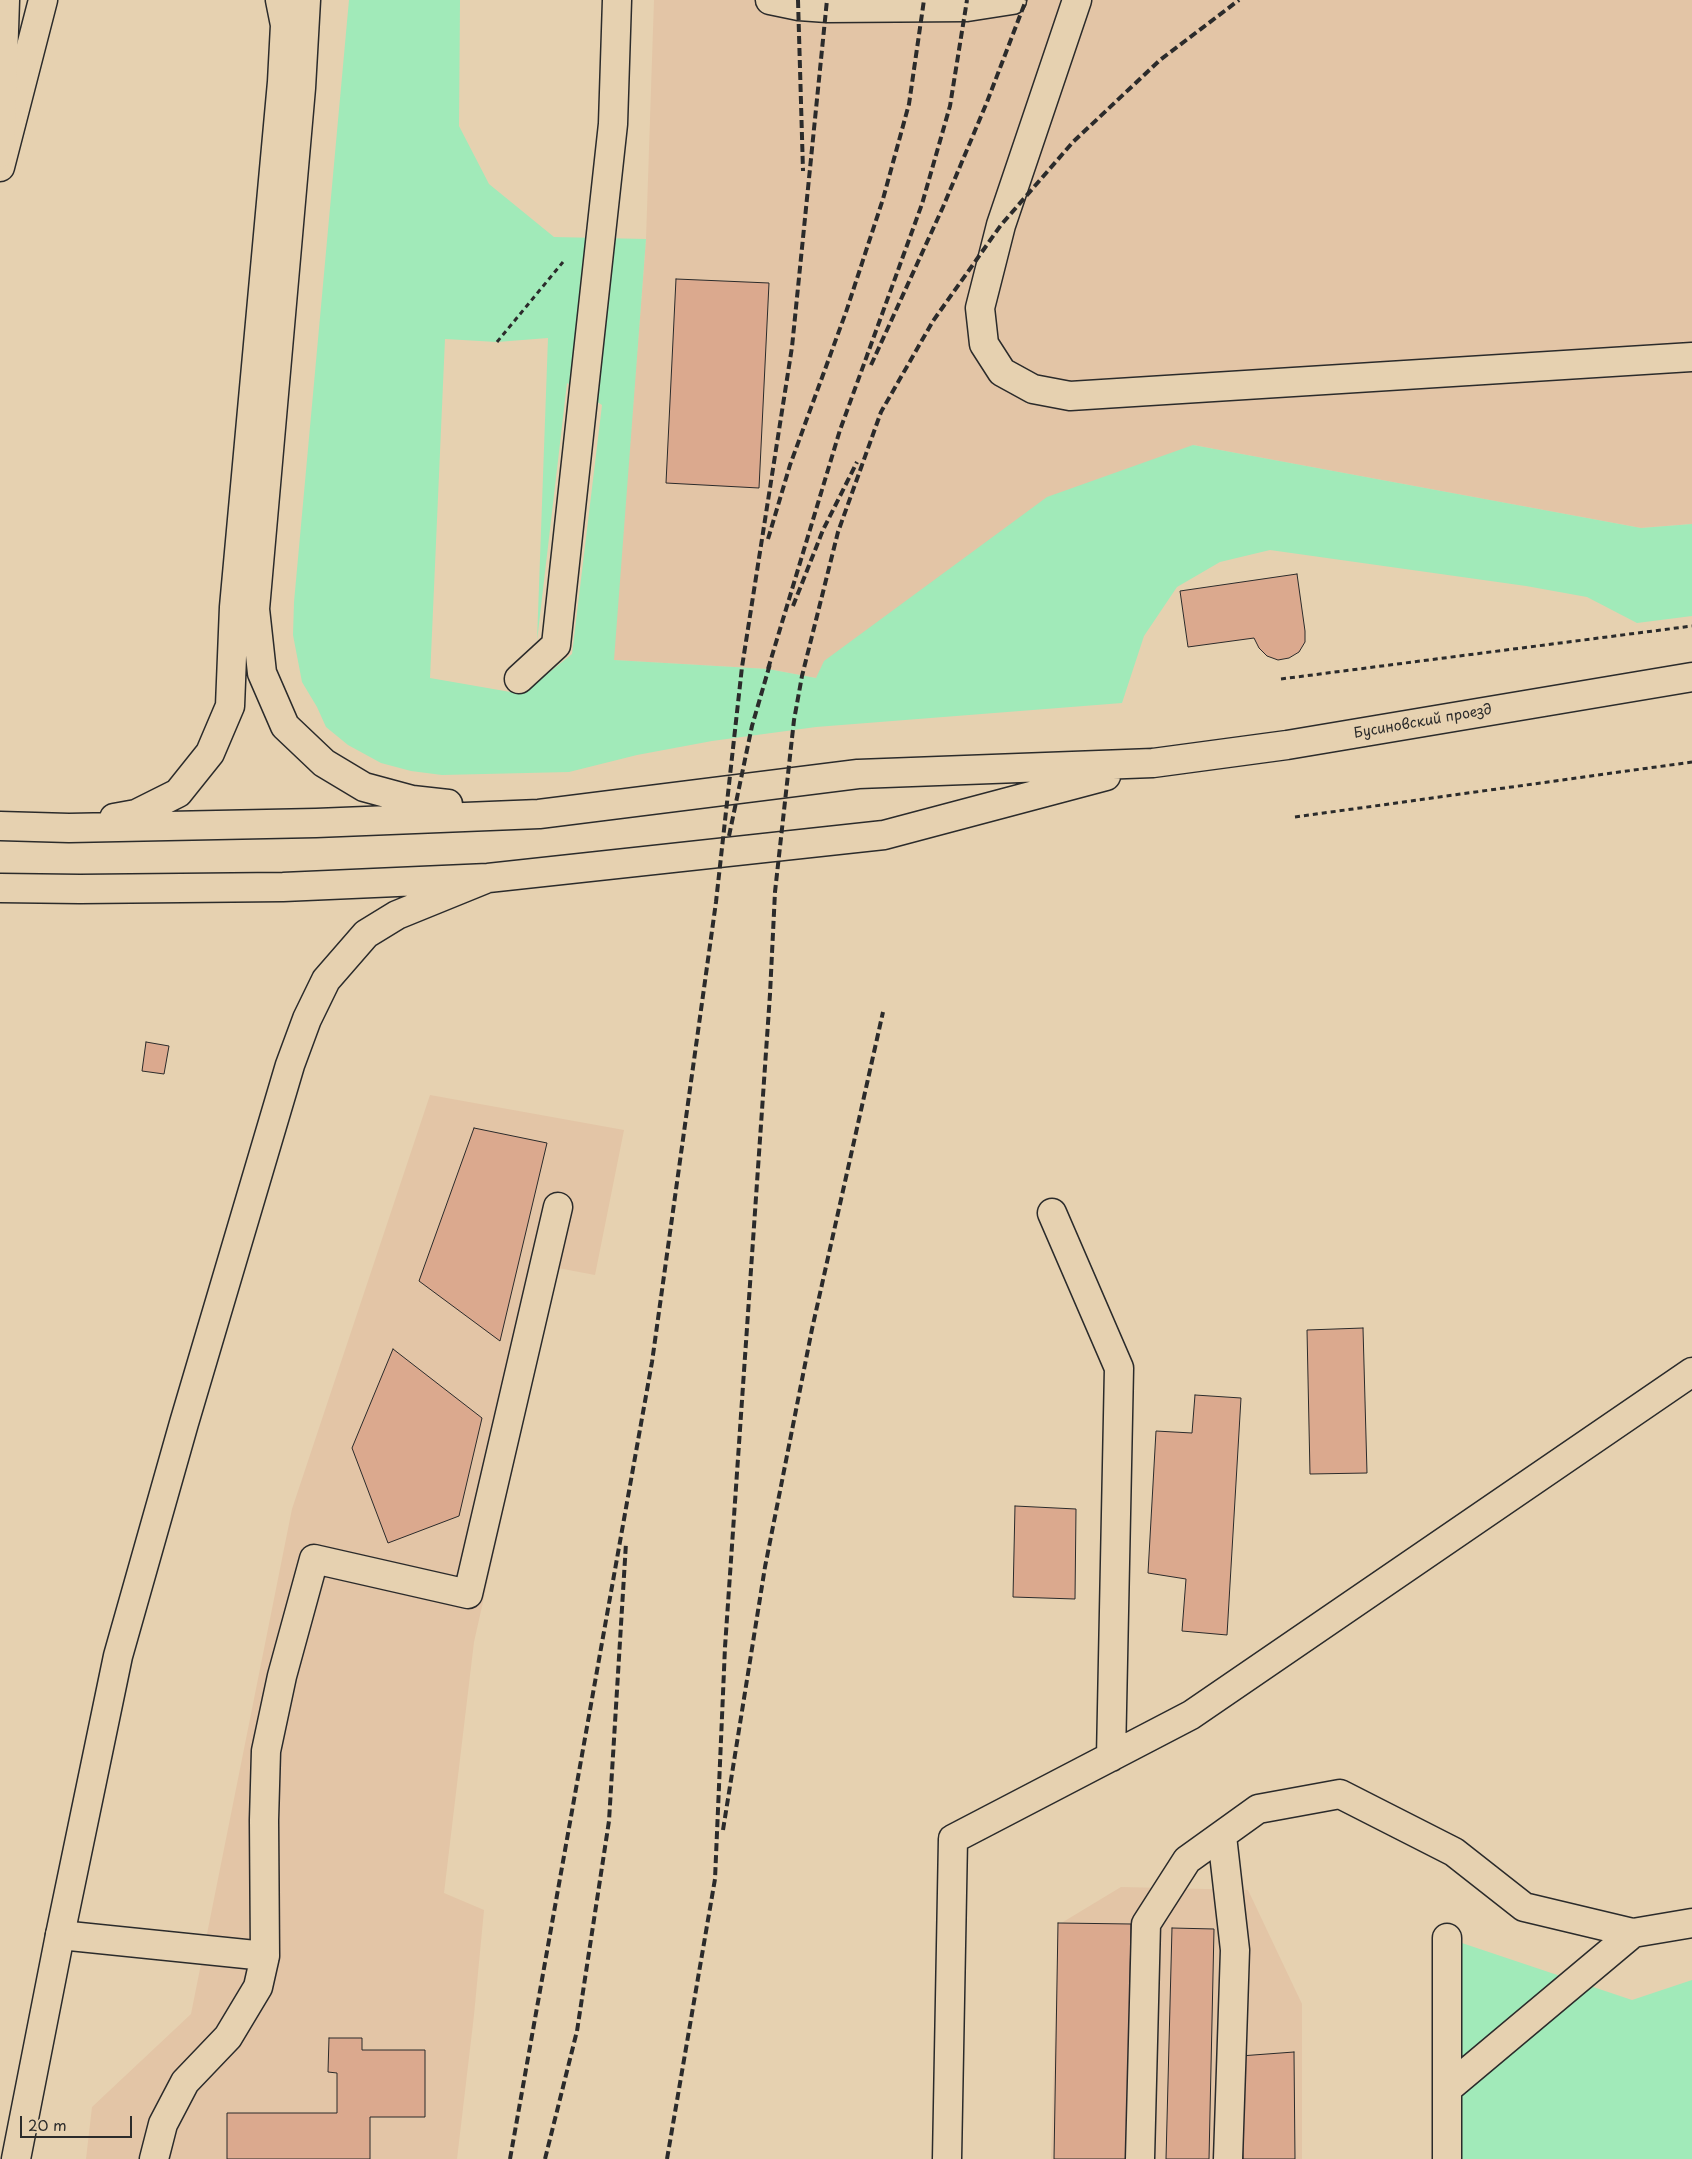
<!DOCTYPE html>
<meta charset="utf-8">
<style>
body{margin:0}
#map{position:relative;width:1692px;height:2159px;overflow:hidden;background:#e6d1b0;font-family:"Playpen Sans",sans-serif}
canvas{display:block}
.scale{position:absolute;left:20px;top:2116px;width:112px;height:22px;box-sizing:border-box;border:2px solid #2b2b2b;border-top:0;padding-left:6px;font-size:15px;line-height:18px;white-space:nowrap;color:#2b2b2b;-webkit-text-stroke:4px #e6d1b0;paint-order:stroke}
</style>
<div id="map">
<canvas width="1692" height="2159"></canvas>
<div class="scale">20 m</div>
</div>
<script>
const g = document.querySelector('canvas').getContext('2d');
g.lineJoin = 'round';
function paint(path, color) { g.fillStyle = color; g.fill(path, 'evenodd'); }
const poly = rows => new Path2D(rows.map(r => 'M' + r).join(''));
function trace(path, color, width, dash) { g.strokeStyle = color; g.lineWidth = width; g.lineCap = dash ? 'butt' : 'round'; g.setLineDash(dash || []); g.stroke(path); }
function write(font, color, halo, rows, align = 'center') {
  g.font = font + ' "Playpen Sans",sans-serif'; g.lineWidth = 4.5; g.setLineDash([]); g.textBaseline = 'middle'; g.strokeStyle = halo; g.fillStyle = color; for (const [text, x, y, turn = 0] of rows) {
    g.save(); g.translate(x, y); g.rotate((+turn || 0) * Math.PI / 180); g.textAlign = isNaN(turn) ? turn : align; if (halo) g.strokeText(text, 0, 0); g.fillText(text, 0, 0); g.restore();
  }
}
paint(poly([
 [654,0,1692,0,1692,524,1641,528,1193,445,816,678,768,669,613,660,646,239],
 [430,1095,624,1130,595,1275,558,1268,474,1642,444,1893,484,1910,474,2015,457,2159,86,2159,92,2107,191,2014,292,1509],
 [1121,1887,1248,1890,1302,2004,1302,2159,1051,2159,1058,1925]
]), '#e3c5a6');
paint(poly([
 [349,0,460,0,459,126,489,184,554,237,646,239,614,660,768,669,816,678,824,661,1047,497,1193,445,1641,528,1692,524,1692,616,1637,623,1587,597,1526,586,1270,550,1220,562,1177,587,1144,636,1122,703,816,727,712,741,637,755,569,772,442,775,411,771,381,763,348,745,326,727,317,707,302,682,293,635,294,602],
 [548,338,537,641,567,383,602,405,572,654,522,694,430,678,445,339,497,342],
 [1435,1934,1632,2000,1692,1980,1692,2159,1436,2159]
]), '#a1eab9');
const building = poly([
 [676,279,769,283,759,488,666,483,676,279],
 [1297,574,1305,631,1305,642,1299,652,1289,658,1278,660,1267,656,1259,648,1254,638,1188,647,1180,591,1297,574],
 [146,1042,169,1046,164,1074,142,1071,146,1042],
 [474,1128,547,1143,500,1341,419,1281,474,1128],
 [1363,1328,1367,1473,1310,1474,1307,1330,1363,1328],
 [393,1349,482,1418,459,1516,388,1543,352,1448,393,1349],
 [1195,1395,1241,1398,1227,1635,1182,1631,1186,1579,1148,1573,1156,1431,1192,1433,1195,1395],
 [1015,1506,1076,1509,1075,1599,1013,1597,1015,1506],
 [1058,1923,1131,1924,1127,2159,1054,2159,1058,1923],
 [1172,1928,1214,1929,1209,2159,1166,2159,1172,1928],
 [329,2038,362,2038,362,2050,425,2050,425,2117,370,2117,370,2159,227,2159,227,2113,337,2113,337,2073,328,2072,329,2038],
 [1294,2052,1295,2159,1243,2159,1240,2056,1294,2052]
]);
paint(building, '#dba98e');
trace(building, '#2b2b2b', 1);
const minor = poly([
 [770,0,799,6,827,8,967,7,1012,0],
 [1077,0,1001,225,980,308,984,344,1002,372,1033,389,1070,396,1692,357],
 [519,679,556,645,613,124,617,0],
 [1052,1213,1119,1368,1111,1757],
 [1222,1836,1235,1950,1228,2159],
 [60,1935,265,1956],
 [1447,1938,1447,2159],
 [1447,2089,1633,1933],
 [154,2159,163,2124,185,2082,228,2037,258,1987,265,1956,264,1820,266,1751,282,1676,314,1559,468,1594,558,1207],
 [947,2159,953,1839,1191,1715,1692,1372],
 [1140,2159,1146,1924,1187,1860,1258,1809,1340,1794,1454,1852,1524,1907,1633,1933,1692,1923]
]);
const major = poly([
 [306,0,301,88,255,609,262,673,285,726,324,763,364,787,412,800,448,804],
 [0,167,43,0],
 [114,818,136,814,178,793,210,753,230,706,234,607,282,82,285,25,280,0],
 [0,826,69,828,316,823,539,814,858,774,1153,763,1287,745,1692,677],
 [0,888,80,889,283,887,488,878,884,835,1106,776],
 [16,2159,60,1935,118,1656,184,1423,290,1065,307,1019,326,980,366,934,397,915,488,878]
]);
const highway = poly([
 [0,153,5,0]
]);
trace(minor, '#2b2b2b', 31);
trace(major, '#2b2b2b', 31);
trace(highway, '#2b2b2b', 31);
trace(poly([
 [497,342,563,262],
 [1281,679,1692,626],
 [1295,817,1692,762]
]), '#2b2b2b', 3, [5, 4]);
trace(minor, '#e6d1b0', 28);
trace(major, '#e6d1b0', 28);
trace(highway, '#e6d1b0', 28);
trace(poly([
 [798,0,803,171],
 [871,365,943,207,987,102,1026,0],
 [768,539,790,465,846,312,883,199,909,104,924,0],
 [793,606,823,530,857,462],
 [768,669,840,430,922,204,950,106,967,0],
 [729,836,752,726,770,664],
 [723,1830,765,1567,812,1329,883,1012],
 [510,2159,652,1362,716,902,742,667,792,347,827,0],
 [545,2159,577,2031,609,1821,626,1543],
 [667,2159,715,1879,725,1647,770,994,775,892,794,720,802,676,838,532,881,412,933,321,1001,225,1073,142,1160,60,1239,0]
]), '#2b2b2b', 4, [8, 4]);
write('14px', '#2b2b2b', '#e6d1b0', [
 ["Бусиновский проезд",1423,722,-10]
]);
</script>
